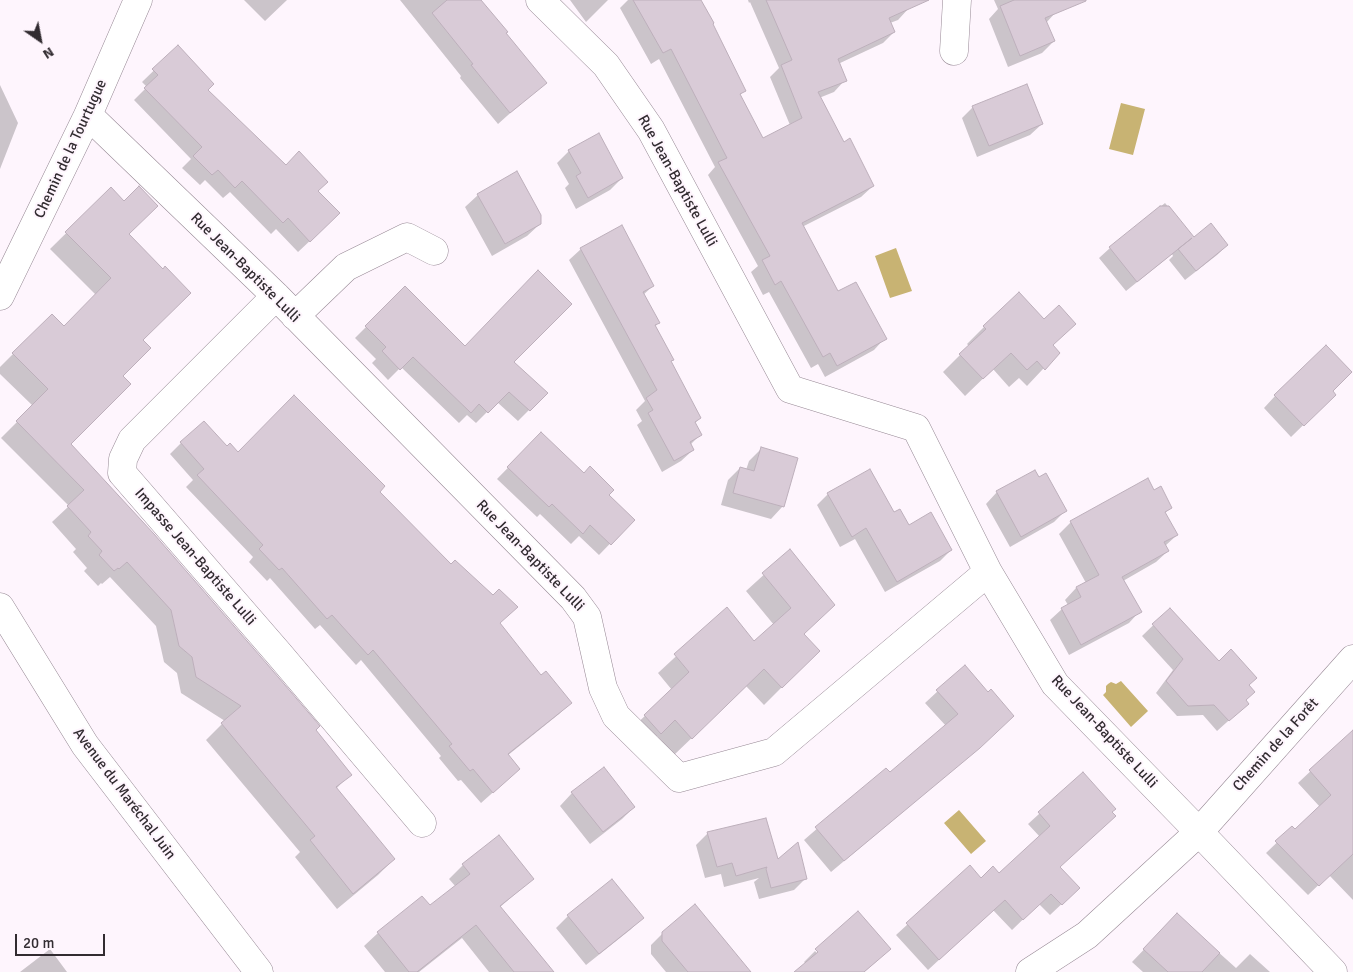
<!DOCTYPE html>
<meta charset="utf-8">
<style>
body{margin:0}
#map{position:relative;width:1353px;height:972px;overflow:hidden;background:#fef5fd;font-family:Signika,sans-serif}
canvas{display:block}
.north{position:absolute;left:15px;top:15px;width:50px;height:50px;-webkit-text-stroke:4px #fef5fd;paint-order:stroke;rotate:147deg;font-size:14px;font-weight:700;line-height:20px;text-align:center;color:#322c31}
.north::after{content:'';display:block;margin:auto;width:18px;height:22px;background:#322c31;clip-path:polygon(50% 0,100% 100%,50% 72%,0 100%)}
.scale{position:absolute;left:15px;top:934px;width:90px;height:22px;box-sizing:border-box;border:2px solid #322c31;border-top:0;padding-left:6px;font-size:15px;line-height:18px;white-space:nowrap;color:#322c31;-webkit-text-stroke:4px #fef5fd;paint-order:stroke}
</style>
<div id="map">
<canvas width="1353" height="972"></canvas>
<div class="north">N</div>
<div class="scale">20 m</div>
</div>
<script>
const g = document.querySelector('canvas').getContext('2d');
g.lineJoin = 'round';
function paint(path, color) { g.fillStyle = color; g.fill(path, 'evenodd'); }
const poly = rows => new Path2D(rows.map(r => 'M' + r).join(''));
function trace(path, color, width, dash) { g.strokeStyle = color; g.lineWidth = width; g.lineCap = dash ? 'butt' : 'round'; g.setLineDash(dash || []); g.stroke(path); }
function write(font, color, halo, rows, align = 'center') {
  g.font = font + ' Signika,sans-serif'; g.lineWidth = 4; g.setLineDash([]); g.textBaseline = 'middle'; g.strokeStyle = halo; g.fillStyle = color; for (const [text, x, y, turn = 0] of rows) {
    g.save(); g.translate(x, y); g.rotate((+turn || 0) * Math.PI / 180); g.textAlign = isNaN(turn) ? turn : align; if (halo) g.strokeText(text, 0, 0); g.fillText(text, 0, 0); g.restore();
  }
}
paint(poly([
 [1121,103,1145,109,1133,155,1109,149],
 [896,248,912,291,890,298,875,256],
 [1121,681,1148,711,1131,727,1103,695,1106,692,1106,686,1108,684,1111,682,1116,684],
 [959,810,986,841,971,854,944,823]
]), '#c8b373');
paint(poly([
 [244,0,287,0,265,21],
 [400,0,478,0,545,82,498,124,460,78,461,76],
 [570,0,608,0,586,22],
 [628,0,700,0,745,90,740,95,762,139,790,125,770,77,779,68,750,2,749,3,748,0,905,0,909,8,898,20,890,23,894,32,883,43,838,64,845,80,834,92,819,98,843,144,873,186,861,197,802,227,837,293,885,338,874,350,825,377,818,364,811,368,769,292,763,295,751,272,758,266,708,175,715,167,659,59,651,64,620,8],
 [994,0,1051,0,1056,12,1046,23,1054,41,1042,53,1008,67,989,19,998,9],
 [178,47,206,90,286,166,317,191,327,225,298,252,276,229,271,234,230,192,223,198,205,180,200,185,182,168,191,159,134,100,147,87,142,82],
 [0,85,18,123,0,169],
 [973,107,1042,124,1030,135,977,157,962,118],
 [569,151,622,178,610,190,576,209,565,188,569,184,557,163],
 [111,189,128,234,141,340,121,376,70,444,350,774,336,789,394,859,378,875,337,909,295,857,300,852,206,740,225,721,181,693,177,673,164,662,156,626,110,577,102,584,101,583,98,586,84,571,87,568,73,552,76,549,52,522,69,506,1,438,33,406,0,374,0,367,52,315,64,327,96,295,50,249],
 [478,195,540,224,527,236,492,256,465,207],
 [1165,203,1194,238,1227,245,1217,255,1185,280,1169,260,1173,256,1172,254,1126,291,1099,258,1110,248],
 [581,249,653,286,643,295,658,323,655,327,670,362,700,418,694,424,700,435,690,445,693,450,681,461,662,472,637,425,642,421,636,410,645,401,569,260],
 [405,288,465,347,512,362,546,393,518,421,497,402,476,423,467,415,459,423,401,367,388,380,372,363,376,359,355,338],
 [1044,321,1052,346,1058,353,1027,386,1019,378,1009,387,993,369,965,396,943,372,969,346,967,344,984,327],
 [1331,391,1334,395,1291,437,1264,408,1275,396],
 [541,434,633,520,599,555,579,536,571,544,540,514,537,517,497,479],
 [181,443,226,448,238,454,378,492,499,623,541,676,570,703,559,714,507,756,507,780,481,803,461,780,458,781,439,758,441,756,361,660,356,665,320,625,315,629,270,578,267,581,249,562,253,557,186,487,193,480,170,454],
 [761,449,783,506,771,519,721,505,728,480,740,468,746,470,749,461],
 [1038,478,1065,511,1054,522,1010,547,986,504,997,492],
 [1154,492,1171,508,1165,513,1177,535,1165,546,1168,551,1156,562,1123,581,1140,611,1129,623,1069,655,1050,620,1062,609,1068,605,1065,600,1076,588,1086,583,1059,534,1071,522],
 [828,494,894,514,908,527,951,550,940,561,885,592,855,539,840,547,817,505],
 [790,551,802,635,818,651,764,705,746,686,674,755,657,736,643,750,627,733,672,690,658,673,727,609,754,643,774,625,746,591],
 [1170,609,1219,662,1247,685,1244,701,1236,714,1217,731,1203,715,1177,716,1156,693,1173,670,1142,636],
 [965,666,966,759,831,872,804,840,886,769,890,773,946,726,925,703],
 [1351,733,1353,735,1353,900,1329,875,1308,895,1266,853,1292,828,1295,831,1320,807,1298,783],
 [604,768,634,807,622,819,590,844,560,806,572,793],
 [1083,774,1058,868,1067,899,1050,915,1039,904,1012,930,993,910,928,970,896,935,970,867,980,880,999,875,1040,837,1028,824],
 [708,833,806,878,794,890,759,899,754,882,759,878,724,887,721,874,705,878,696,845],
 [463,865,532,879,499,908,552,972,489,972,462,938,419,972,385,972,364,946,378,933,430,907,456,887,449,879],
 [1177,915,1236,968,1250,954,1270,972,1143,972,1132,962],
 [568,916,642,918,630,930,586,965,556,928],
 [663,933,750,972,666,972,651,954,651,945],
 [50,949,67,972,20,972],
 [815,951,822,958,878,960,864,972,796,972,806,964,804,962]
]), '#0003');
const building = poly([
 [447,0,481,0,508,32,506,33,547,83,510,113,471,65,473,64,432,13,447,0],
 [633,0,701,0,714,23,713,24,746,91,740,94,763,138,802,118,781,65,792,60,766,0,929,0,889,18,895,32,838,59,847,81,818,92,844,142,850,138,874,186,802,223,838,291,856,282,887,339,837,366,830,353,823,357,781,281,775,285,762,260,770,256,718,162,727,158,671,49,663,53,633,0],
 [1014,0,1086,0,1086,1,1045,18,1055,41,1020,56,1000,6,1014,0],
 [178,45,214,84,208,90,286,165,299,151,328,182,318,191,340,213,310,242,288,218,283,223,242,181,235,188,218,170,212,175,193,156,202,147,144,88,158,75,152,69,178,45],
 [1027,84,1043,124,989,146,972,106,1027,84],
 [599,133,623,178,588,198,576,176,581,173,568,150,599,133],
 [517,171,541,215,541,224,505,244,477,194,517,171],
 [139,186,158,206,129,234,163,269,165,266,191,293,143,340,151,348,123,376,131,384,71,444,154,534,267,664,320,726,316,730,352,775,336,787,395,859,353,894,310,840,315,836,221,723,241,706,196,677,192,657,179,646,171,610,127,562,119,569,118,568,114,571,99,555,102,551,88,536,91,532,67,506,84,490,16,421,48,389,12,353,52,314,64,326,111,278,65,232,111,187,124,201,139,186],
 [1160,206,1169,206,1194,237,1211,223,1228,245,1196,271,1178,249,1192,238,1137,282,1109,247,1160,206],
 [622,225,654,286,643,292,660,323,655,325,674,360,671,361,701,418,695,422,702,435,690,442,694,450,674,461,648,413,653,410,646,398,657,390,580,248,622,225],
 [538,270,572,304,514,362,548,393,530,411,509,392,488,413,479,404,471,413,413,357,400,370,382,351,386,347,365,326,405,286,465,346,538,270],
 [1019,292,1044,319,1059,305,1076,324,1053,345,1060,353,1045,370,1037,361,1027,370,1011,353,983,379,959,354,986,329,983,326,1019,292],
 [1326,345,1352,372,1333,391,1336,395,1304,426,1274,395,1326,345],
 [294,395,385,486,380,492,451,564,455,560,493,595,499,589,518,607,500,623,541,675,546,671,572,703,508,754,520,769,493,793,473,769,470,771,449,746,452,744,373,650,368,655,332,615,327,619,282,568,279,570,259,549,263,545,197,475,204,469,180,442,204,421,227,446,230,443,238,452,294,395],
 [541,432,584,473,590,466,614,490,609,495,635,520,611,545,590,525,583,534,552,504,549,507,507,467,541,432],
 [761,447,798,458,784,507,733,493,740,467,754,471,761,447],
 [870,469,894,512,900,509,909,525,931,512,952,550,897,582,866,528,852,537,827,493,870,469],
 [1035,470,1039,477,1046,473,1067,511,1021,537,996,491,1035,470],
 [1148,478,1154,490,1161,486,1172,508,1165,512,1178,535,1164,542,1169,551,1122,577,1142,612,1081,645,1061,608,1081,597,1076,587,1099,575,1070,521,1148,478],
 [790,549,835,605,804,634,820,651,782,688,764,669,692,739,675,720,661,734,644,715,689,672,674,654,727,607,754,641,791,608,762,573,790,549],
 [1170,608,1219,661,1231,649,1257,678,1249,685,1255,692,1246,700,1249,704,1229,721,1214,705,1188,706,1166,681,1183,659,1152,624,1170,608],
 [965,665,988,692,991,689,1014,716,980,748,844,861,815,827,886,768,890,772,958,714,936,690,965,665],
 [1353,730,1353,854,1319,886,1275,841,1292,826,1295,829,1331,795,1309,770,1353,730],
 [604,767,635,807,603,832,571,792,604,767],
 [1083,772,1116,809,1112,812,1116,816,1060,867,1080,888,1062,905,1051,894,1023,920,1005,900,939,960,906,923,970,865,981,878,993,866,999,873,1050,826,1038,812,1083,772],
 [766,818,778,859,798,842,807,879,771,888,766,869,767,867,736,876,732,863,717,867,707,832,766,818],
 [499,835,534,879,500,906,554,972,514,972,476,925,417,972,409,972,377,932,422,896,430,905,470,874,462,864,499,835],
 [612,879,644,918,599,954,567,915,612,879],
 [695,904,751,972,688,972,662,941,662,932,695,904],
 [858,911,891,949,864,972,794,972,818,952,815,949,858,911],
 [1177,913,1220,953,1202,972,1168,972,1143,949,1177,913]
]);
paint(building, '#d9cbd7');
trace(building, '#bdafbb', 1);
const minor = poly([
 [540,0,606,65,651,130,790,389,916,428,988,572,1055,684,1199,832,1333,972],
 [954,51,957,0],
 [88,115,276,296,573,598,587,617,603,688,616,716,679,778,774,752,988,572],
 [0,296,88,115,138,0],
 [276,296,132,440,123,459,122,473,279,654,422,823],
 [295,316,346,267,407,237,434,251],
 [1030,972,1087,935,1199,832,1353,659]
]);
const major = poly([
 [0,607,85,745,259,972]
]);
trace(minor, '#978995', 29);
trace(major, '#978995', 29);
trace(minor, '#fff', 28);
trace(major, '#fff', 28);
write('15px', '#322c31', '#fef5fd', [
 ["Chemin de la Tourtugue",71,149,-65],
 ["Rue Jean-Baptiste Lulli",677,181,61],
 ["Rue Jean-Baptiste Lulli",245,268,45],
 ["Rue Jean-Baptiste Lulli",530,556,46],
 ["Impasse Jean-Baptiste Lulli",195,557,49],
 ["Rue Jean-Baptiste Lulli",1104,732,47],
 ["Chemin de la Forêt",1276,745,-48],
 ["Avenue du Maréchal Juin",124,794,53]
]);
</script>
